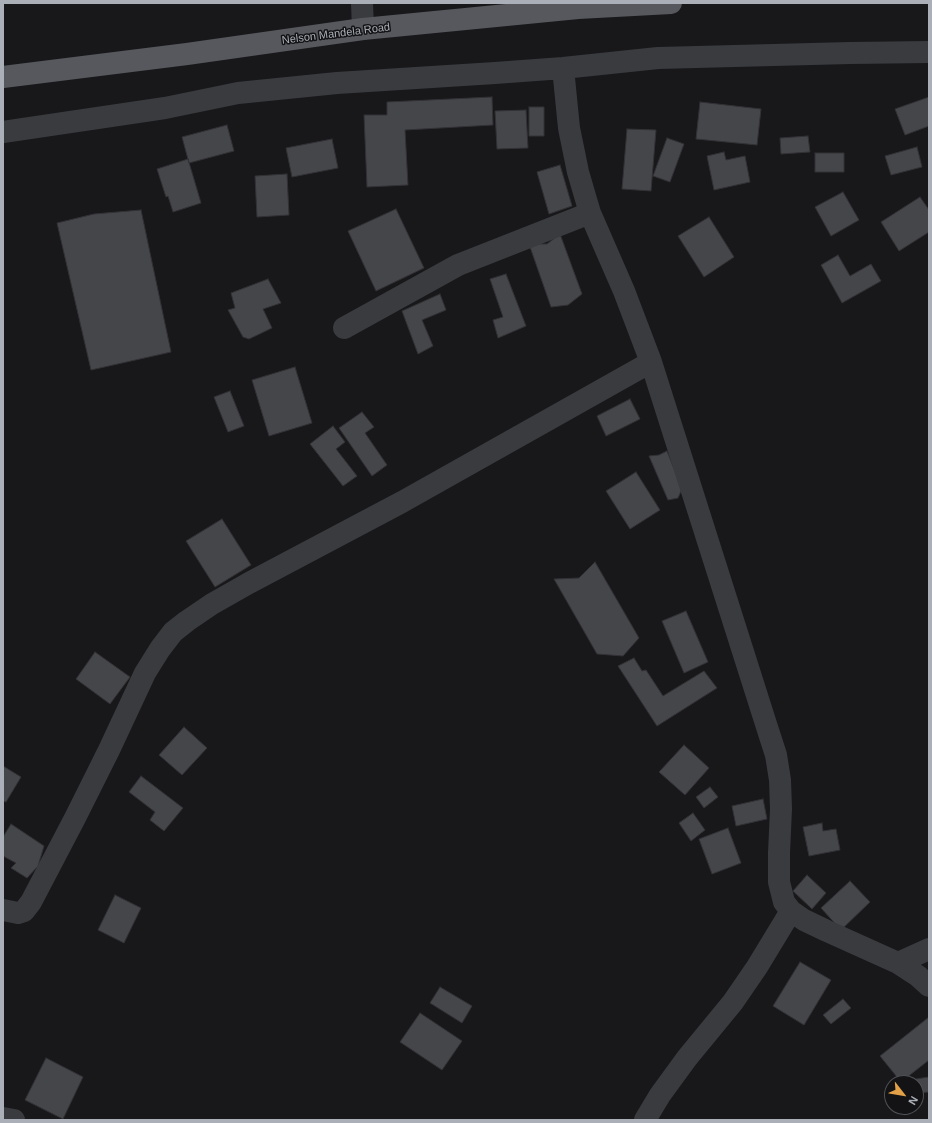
<!DOCTYPE html>
<style>
body{margin:0}
#map{position:relative;width:932px;height:1123px;overflow:hidden;background:#18181a;font-family:Arial,sans-serif}
canvas{display:block}
.frame{position:absolute;inset:0;border:4px solid #abb0b8;pointer-events:none}
.north{position:absolute;left:884px;top:1075px;width:40px;height:40px;box-sizing:border-box;background:#131315;border:1px solid #505256;border-radius:50%;rotate:121deg;font-size:11px;font-weight:700;line-height:16px;text-align:center;color:#abb0b8}
.north::after{content:'';display:block;margin:auto;width:14px;height:18px;background:#e3a147;clip-path:polygon(50% 0,100% 100%,50% 72%,0 100%)}
</style>
<div id="map">
<canvas width="932" height="1123"></canvas>
<div class="frame"></div>
<div class="north">N</div>
</div>
<script>
const g = document.querySelector('canvas').getContext('2d');
g.lineJoin = 'round';
function paint(path, color) { g.fillStyle = color; g.fill(path, 'evenodd'); }
const poly = rows => new Path2D(rows.map(r => 'M' + r).join(''));
function trace(path, color, width, dash) { g.strokeStyle = color; g.lineWidth = width; g.lineCap = dash ? 'butt' : 'round'; g.setLineDash(dash || []); g.stroke(path); }
function write(font, color, halo, rows, align = 'center') {
  g.font = font + ' Arial,sans-serif'; g.lineWidth = 3; g.setLineDash([]); g.textBaseline = 'middle'; g.strokeStyle = halo; g.fillStyle = color; for (const [text, x, y, turn = 0] of rows) {
    g.save(); g.translate(x, y); g.rotate((+turn || 0) * Math.PI / 180); g.textAlign = isNaN(turn) ? turn : align; if (halo) g.strokeText(text, 0, 0); g.fillText(text, 0, 0); g.restore();
  }
}
const building = poly([
 [492,97,493,125,405,130,408,185,367,187,364,115,387,115,387,102,492,97],
 [929,97,929,126,905,135,895,109,929,97],
 [700,102,761,109,757,145,696,139,700,102],
 [529,107,544,107,544,136,529,136,529,107],
 [526,110,528,148,497,149,495,111,526,110],
 [227,125,234,151,189,163,182,137,227,125],
 [627,129,656,130,651,191,622,189,627,129],
 [808,136,810,152,781,154,780,138,808,136],
 [667,138,684,144,670,182,653,176,667,138],
 [332,139,338,168,292,177,286,148,332,139],
 [917,147,922,167,891,175,885,156,917,147],
 [724,152,726,160,745,156,750,182,714,190,707,156,724,152],
 [815,153,844,153,844,172,815,172,815,153],
 [188,159,201,203,173,212,168,196,166,197,157,169,188,159],
 [560,165,572,206,549,214,537,172,560,165],
 [287,174,289,215,257,217,255,176,287,174],
 [843,192,859,220,831,236,815,207,843,192],
 [920,197,929,210,929,232,899,251,881,222,920,197],
 [396,209,424,268,376,291,348,231,396,209],
 [141,210,171,352,91,370,57,223,94,214,141,210],
 [709,217,734,257,704,277,678,236,709,217],
 [560,234,582,294,568,305,551,307,529,244,547,244,560,234],
 [838,255,850,276,871,264,881,281,842,303,821,265,838,255],
 [506,274,526,326,498,338,493,320,503,317,490,279,506,274],
 [268,279,281,303,263,309,272,328,249,339,243,337,228,310,235,308,231,293,268,279],
 [440,294,446,310,422,320,433,346,418,354,402,311,440,294],
 [295,367,312,423,269,436,252,380,295,367],
 [230,391,244,426,228,432,214,397,230,391],
 [630,399,640,419,606,436,597,416,630,399],
 [362,412,374,427,365,433,387,465,372,476,339,428,362,412],
 [333,426,345,442,336,449,357,476,343,486,310,444,333,426],
 [667,451,682,489,678,498,668,500,649,456,659,455,667,451],
 [636,472,660,510,630,529,606,491,636,472],
 [222,519,251,565,215,587,186,541,222,519],
 [595,562,639,638,623,656,597,654,554,579,579,578,595,562],
 [686,611,708,662,684,673,662,621,686,611],
 [95,652,130,677,110,704,76,679,95,652],
 [634,658,642,671,646,670,663,696,704,671,717,688,657,726,618,666,634,658],
 [184,727,207,748,182,775,159,755,184,727],
 [684,745,709,768,685,795,659,772,684,745],
 [3,766,21,777,6,802,3,801,3,766],
 [141,776,183,808,164,831,150,820,155,812,129,792,141,776],
 [710,787,718,797,704,808,696,797,710,787],
 [763,799,767,819,736,826,732,806,763,799],
 [693,813,705,830,691,841,679,823,693,813],
 [822,823,823,831,836,829,840,850,809,856,803,827,822,823],
 [11,824,44,846,38,866,27,878,11,868,16,863,3,856,3,837,11,824],
 [728,828,741,863,712,874,699,839,728,828],
 [807,875,826,893,812,909,793,891,807,875],
 [850,881,870,902,841,930,821,908,850,881],
 [115,895,141,908,124,943,98,930,115,895],
 [800,962,831,980,804,1025,773,1006,800,962],
 [440,987,472,1006,462,1023,430,1003,440,987],
 [843,999,851,1008,831,1024,823,1015,843,999],
 [420,1013,462,1041,442,1070,400,1042,420,1013],
 [929,1017,929,1060,901,1082,880,1056,929,1017],
 [46,1058,83,1077,63,1119,25,1100,46,1058],
 [929,1077,929,1092,917,1093,916,1079,929,1077]
]);
paint(building, '#45464a');
trace(building, '#323236', 1);
trace(poly([
 [362,3,363,29],
 [563,68,569,128,578,172,590,213,624,291,651,362,766,724,776,755,780,780,781,809,779,853,779,882,784,902,791,911,804,920,827,931,898,963,918,976,929,986],
 [3,132,165,108,238,93,337,83,495,73,563,68,658,58,850,53,929,52],
 [344,328,458,265,590,213],
 [3,910,18,913,24,911,31,902,75,818,109,750,145,673,160,649,173,632,187,621,212,604,249,583,402,502,651,362],
 [898,963,929,949],
 [3,1118,14,1120],
 [645,1120,660,1095,687,1058,733,1002,757,967,791,911]
]), '#393b3f', 22);
trace(poly([
 [3,77,187,54,363,29,578,8,671,3]
]), '#56585d', 22);
write('11px', '#abb0b8', '#131315', [
 ["Nelson Mandela Road",336,34,-7]
]);
</script>
